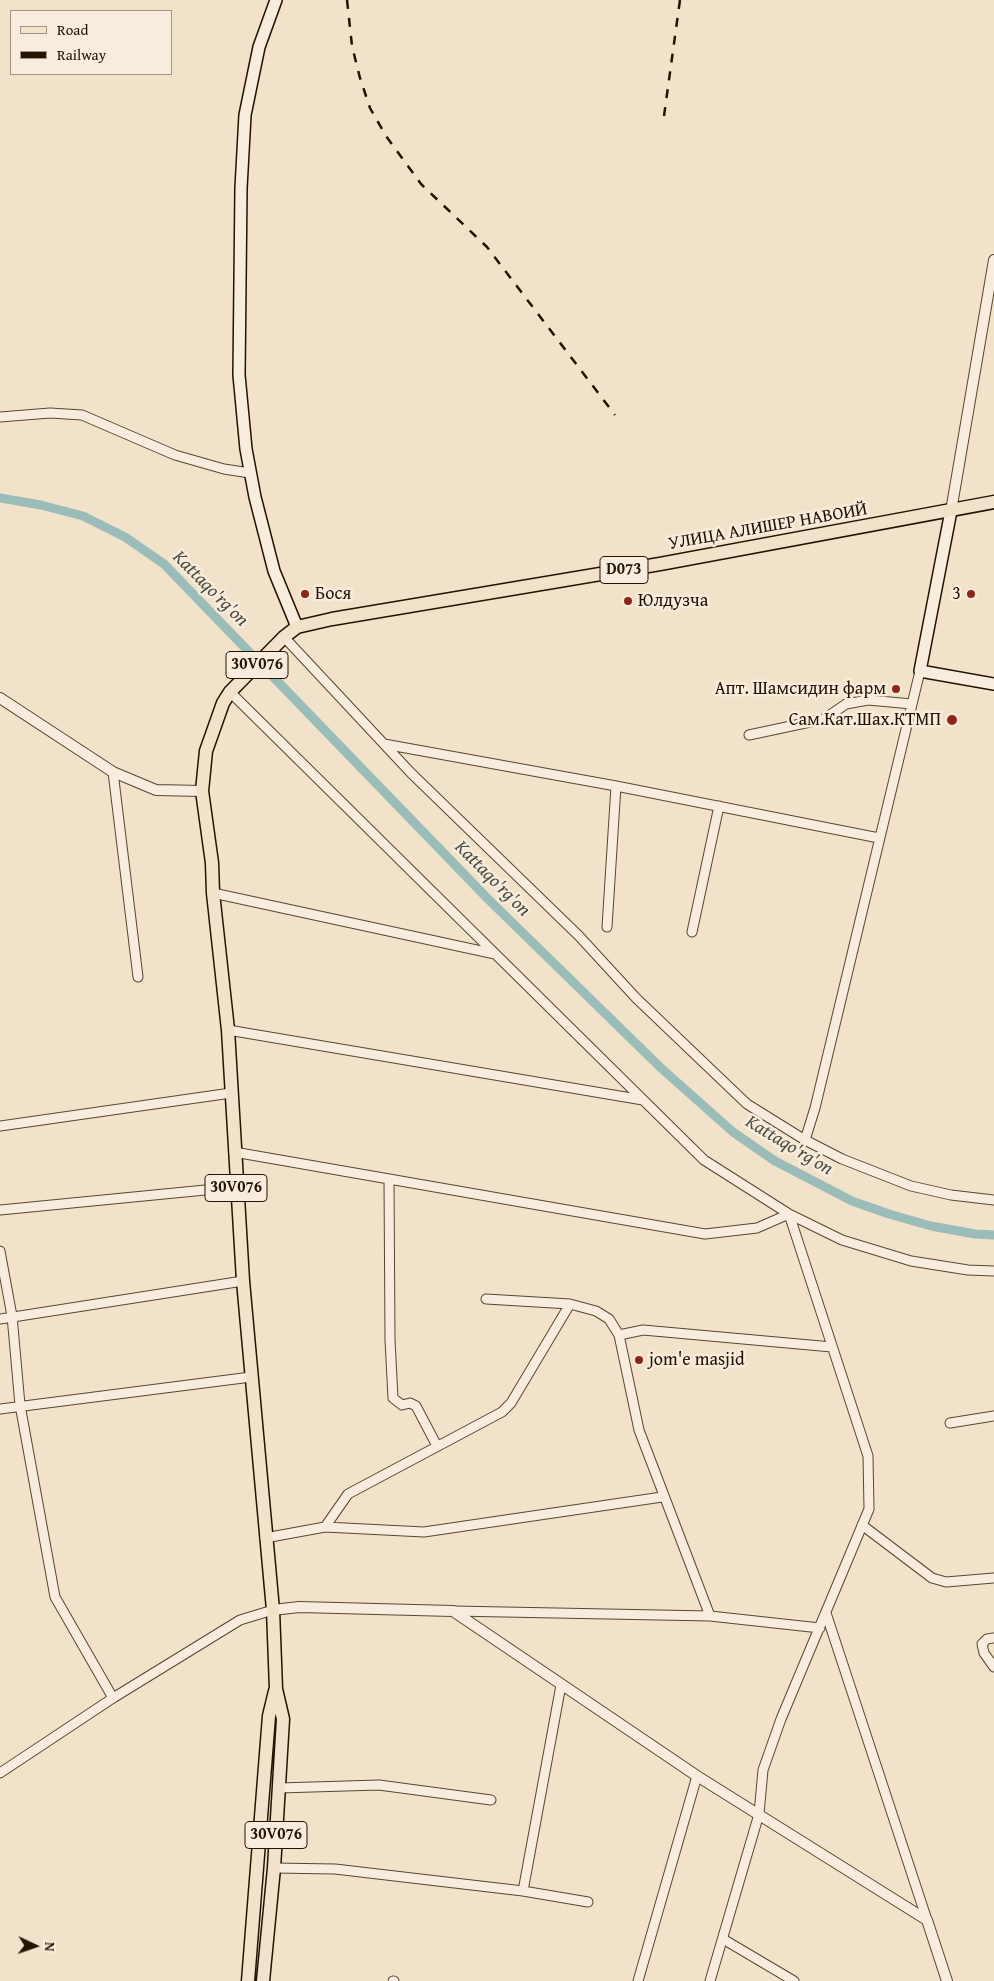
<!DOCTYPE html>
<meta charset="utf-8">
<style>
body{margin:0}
#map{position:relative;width:994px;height:1981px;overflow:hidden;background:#f2e2ca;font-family:"Gentium Book Plus",serif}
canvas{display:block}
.legend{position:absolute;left:10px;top:10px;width:162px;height:65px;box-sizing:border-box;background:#f7ecdd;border:1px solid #a29585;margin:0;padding:6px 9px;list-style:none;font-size:15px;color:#231300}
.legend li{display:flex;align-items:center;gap:10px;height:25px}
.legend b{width:25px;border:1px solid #a29585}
.north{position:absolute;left:10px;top:1921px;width:50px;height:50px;-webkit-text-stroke:4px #f7ecdd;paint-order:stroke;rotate:93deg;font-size:14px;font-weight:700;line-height:20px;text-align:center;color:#231300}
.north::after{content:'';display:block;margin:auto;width:18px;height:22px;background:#231300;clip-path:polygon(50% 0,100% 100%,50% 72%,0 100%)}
</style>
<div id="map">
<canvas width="994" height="1981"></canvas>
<ul class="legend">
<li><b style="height:6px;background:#f2e2ca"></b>Road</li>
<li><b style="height:6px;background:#231300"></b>Railway</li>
</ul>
<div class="north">N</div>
</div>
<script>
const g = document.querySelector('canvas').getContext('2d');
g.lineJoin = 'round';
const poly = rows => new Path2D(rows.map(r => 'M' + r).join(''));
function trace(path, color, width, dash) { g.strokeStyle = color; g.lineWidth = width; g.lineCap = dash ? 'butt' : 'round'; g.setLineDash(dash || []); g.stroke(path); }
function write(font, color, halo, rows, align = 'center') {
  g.font = font + ' "Gentium Book Plus",serif'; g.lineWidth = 5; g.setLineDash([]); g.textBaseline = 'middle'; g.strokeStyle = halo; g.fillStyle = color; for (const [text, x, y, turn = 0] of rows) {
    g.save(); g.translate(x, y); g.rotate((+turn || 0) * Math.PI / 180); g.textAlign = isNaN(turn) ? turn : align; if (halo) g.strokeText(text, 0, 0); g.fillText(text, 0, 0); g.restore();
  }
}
trace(poly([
 [0,498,41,505,83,516,125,537,164,564,488,899,661,1068,733,1132,775,1161,852,1201,889,1214,931,1226,975,1234,994,1235]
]), '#9bbdba', 9);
const minor = poly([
 [0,417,50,413,82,415,175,455,224,469,250,473],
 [284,637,411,773,579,936,636,998,747,1104,805,1140,842,1159,911,1186,951,1195,994,1200],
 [230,692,704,1160,789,1214,842,1240,911,1261,968,1270,994,1271],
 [749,735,824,719,846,704,868,700,912,704],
 [384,744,616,786,879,838],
 [113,772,138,977],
 [213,893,495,954],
 [607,927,616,786],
 [692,932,719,806],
 [228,1030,643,1100],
 [0,1126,231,1093],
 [805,1140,815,1108,920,671],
 [234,1152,705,1234,757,1228,789,1214,868,1456,869,1509,781,1719,763,1770,759,1814,710,1981],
 [389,1179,390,1340,393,1398,402,1405,410,1403,416,1406,437,1446],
 [0,1210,236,1187],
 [0,1251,12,1316,20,1405,55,1597,113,1698],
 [486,1299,570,1304,596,1311,609,1319,619,1335,639,1430,710,1616],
 [0,1319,243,1281],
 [619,1335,643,1330,832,1347],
 [0,1409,251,1377],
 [950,1423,994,1416],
 [862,1525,932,1578,946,1582,994,1578],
 [325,1527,424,1532,662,1497],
 [265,1538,325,1527,348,1494,502,1412,511,1403,570,1304],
 [453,1611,710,1616,820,1628],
 [826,1613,927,1920],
 [994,1638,987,1639,982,1644,984,1653,994,1667],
 [0,1773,113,1698,240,1620,273,1610],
 [279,1788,379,1785,491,1800],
 [274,1868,335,1869,523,1891,588,1902],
 [523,1891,561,1685],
 [723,1939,794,1981],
 [393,1981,394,1981],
 [638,1981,697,1776]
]);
const tertiary = poly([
 [951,511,994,260],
 [0,698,113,772,156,790,202,791],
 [273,1610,299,1607,453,1611,697,1776,927,1920,947,1981]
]);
const secondary = poly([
 [276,0,259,47,245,115,241,188,239,375,246,449,255,497,274,571,297,627],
 [951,511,920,671,994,684]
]);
const primary = poly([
 [248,1981,269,1716,275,1691],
 [263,1981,274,1868,283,1719,276,1689,273,1610,243,1281,228,1030,213,893,212,863,202,791,206,751,223,703,230,692,284,637,297,627,332,619,660,564,994,502]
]);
trace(minor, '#574732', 11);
trace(tertiary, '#574732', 12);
trace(secondary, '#231300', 14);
trace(primary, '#231300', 15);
trace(minor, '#f7ecdd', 9);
trace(tertiary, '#f7ecdd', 10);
trace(secondary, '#f7ecdd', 11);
trace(primary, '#f2e2ca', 12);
trace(poly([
 [347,0,352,46,360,78,370,108,386,136,421,184,487,247,615,415],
 [664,116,680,0]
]), '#231300', 2.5, [9, 9]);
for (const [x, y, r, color] of [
 [305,594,5,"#8f2418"],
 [971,594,5,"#8f2418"],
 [628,601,5,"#8f2418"],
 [896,689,5,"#8f2418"],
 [952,720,6,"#8f2418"],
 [639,1360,5,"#8f2418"]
]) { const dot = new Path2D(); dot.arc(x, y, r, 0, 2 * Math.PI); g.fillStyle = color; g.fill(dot); trace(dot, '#f7ecdd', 2); }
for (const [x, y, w] of [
 [624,570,48],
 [257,665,62],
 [236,1188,62],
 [276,1835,62]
]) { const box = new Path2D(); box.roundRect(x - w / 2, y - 13.5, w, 27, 4); g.fillStyle = '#f7ecdd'; g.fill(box); trace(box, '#231300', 1); }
write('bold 16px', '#231300', null, [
 ["D073",624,570],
 ["30V076",257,665],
 ["30V076",236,1188],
 ["30V076",276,1835]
]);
write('18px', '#231300', '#f7ecdd', [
 ["УЛИЦА АЛИШЕР НАВОИЙ",768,527,-10]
]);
write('18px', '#231300', '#f7ecdd', [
 ["Бося",315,594],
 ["3",961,594,"right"],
 ["Юлдузча",638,601],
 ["Апт. Шамсидин фарм",886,689,"right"],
 ["Сам.Кат.Шах.КТМП",941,720,"right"],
 ["jom'e masjid",649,1360]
], 'left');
write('italic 19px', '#4d4e41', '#f7ecdd', [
 ["Kattaqo'rg'on",210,589,45],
 ["Kattaqo'rg'on",492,879,45],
 ["Kattaqo'rg'on",789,1146,31]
]);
</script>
